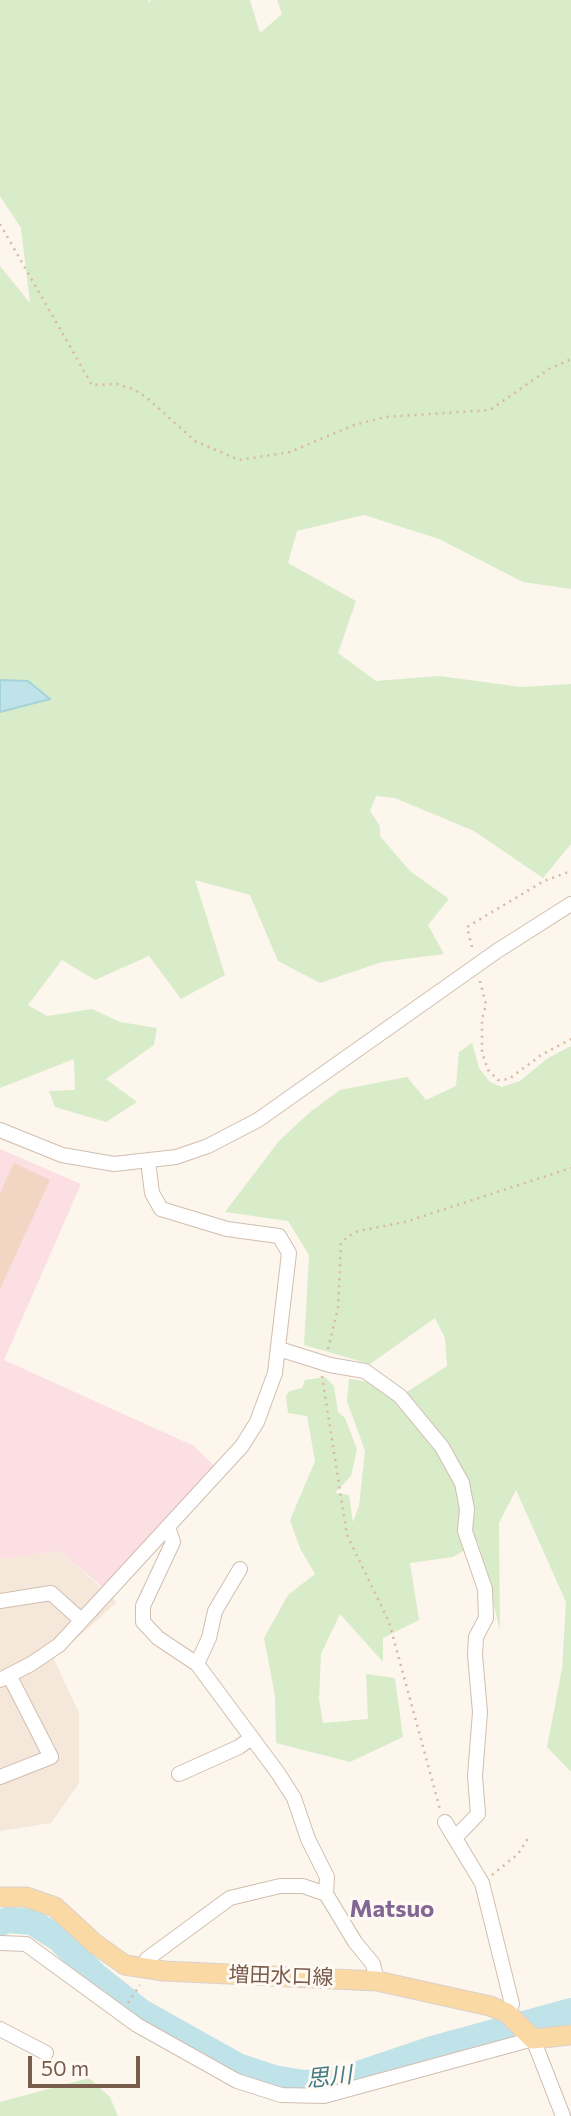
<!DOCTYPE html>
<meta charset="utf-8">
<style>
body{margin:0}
#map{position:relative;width:571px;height:2116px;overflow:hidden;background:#fdf6ec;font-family:Commissioner,sans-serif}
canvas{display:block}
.scale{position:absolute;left:28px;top:2056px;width:112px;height:32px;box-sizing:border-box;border:4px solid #7a5c4d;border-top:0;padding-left:9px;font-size:21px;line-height:24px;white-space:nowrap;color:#7a5c4d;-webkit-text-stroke:5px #fffaf3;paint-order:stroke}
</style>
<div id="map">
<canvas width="571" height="2116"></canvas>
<div class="scale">50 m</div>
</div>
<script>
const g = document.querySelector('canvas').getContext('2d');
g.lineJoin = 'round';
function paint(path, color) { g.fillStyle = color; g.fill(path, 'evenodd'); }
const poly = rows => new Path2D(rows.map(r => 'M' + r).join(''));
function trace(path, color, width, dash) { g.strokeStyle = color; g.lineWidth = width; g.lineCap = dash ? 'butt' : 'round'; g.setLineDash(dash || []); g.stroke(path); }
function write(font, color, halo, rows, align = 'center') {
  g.font = font + ' Commissioner,"Noto Sans JP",sans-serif'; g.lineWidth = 6; g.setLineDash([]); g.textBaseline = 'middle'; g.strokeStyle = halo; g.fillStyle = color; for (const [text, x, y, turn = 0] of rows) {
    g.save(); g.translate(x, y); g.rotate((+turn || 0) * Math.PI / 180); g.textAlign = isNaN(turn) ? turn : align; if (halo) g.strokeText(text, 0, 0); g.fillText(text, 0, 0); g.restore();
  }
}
paint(poly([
 [60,1551,117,1602,54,1659,79,1713,79,1783,51,1823,0,1831,0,1559]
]), '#f5e8da');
paint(poly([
 [0,1149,81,1184,4,1360,194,1446,215,1467,102,1587,60,1551,0,1559]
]), '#fbdfe3');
paint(poly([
 [0,0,149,0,148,4,151,0,250,0,260,33,282,14,277,0,571,0,571,589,523,582,439,539,364,515,297,531,288,563,356,601,338,653,376,681,439,676,521,687,571,684,571,844,543,878,474,831,395,798,376,796,370,811,380,826,380,836,410,871,449,899,428,925,444,954,382,962,320,983,278,961,250,895,195,880,225,975,181,999,149,956,95,980,62,960,28,1005,47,1016,92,1009,120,1022,157,1028,154,1045,106,1079,137,1102,106,1122,55,1107,49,1091,75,1090,74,1059,0,1088,0,712,49,699,28,681,0,680,0,266,30,303,21,228,0,196],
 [472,1043,479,1068,490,1082,502,1087,520,1081,548,1058,571,1046,571,1772,547,1747,562,1669,566,1602,516,1490,499,1523,500,1630,478,1542,453,1557,410,1563,419,1620,383,1638,383,1662,340,1614,321,1654,319,1699,323,1723,368,1719,366,1674,395,1678,403,1737,350,1762,276,1743,275,1696,264,1638,288,1595,315,1574,300,1548,290,1520,315,1461,307,1416,288,1413,286,1396,290,1391,302,1388,305,1380,325,1377,334,1386,338,1412,345,1418,357,1449,351,1476,335,1493,349,1495,353,1522,359,1506,365,1451,347,1401,349,1379,371,1382,399,1397,447,1366,445,1338,435,1318,370,1364,304,1345,309,1255,288,1221,225,1212,279,1141,310,1112,340,1090,407,1077,426,1100,456,1086,459,1052],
 [89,2078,110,2097,118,2116,0,2116,0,2102]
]), '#d8ecc9');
const water = poly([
 [0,680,28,681,50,699,0,712,0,680]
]);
paint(water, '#bfe3e8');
trace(water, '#a5d3da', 2);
trace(poly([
 [0,1923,8,1920,32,1922,59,1939,96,1976,140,2011,238,2066,274,2078,304,2083,340,2080,432,2049,571,2011]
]), '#bfe3e8', 26);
paint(poly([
 [14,1163,50,1180,0,1289,0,1193]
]), '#f3d5c3');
const minor = poly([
 [0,1130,62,1155,114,1164,176,1157,208,1146,258,1120,497,951,571,904],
 [279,1349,330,1365,365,1371,400,1396,442,1447,462,1483,467,1509,465,1531,485,1589,486,1618,476,1637,475,1655,480,1712,475,1776,478,1814,455,1838],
 [168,1527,173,1542,143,1606,143,1622,158,1638,197,1664,278,1773,294,1798,308,1839,327,1877,326,1894],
 [0,1601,51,1593,81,1620],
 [197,1664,209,1638,215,1611,240,1569],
 [0,1680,31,1664,59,1645,242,1446,257,1422,275,1373,289,1253,279,1236,227,1229,161,1209,152,1193,148,1161],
 [179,1774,239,1747,251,1738],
 [0,1777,51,1757,9,1675],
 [445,1822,482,1883,512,2004,507,2013],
 [0,1943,26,1944,137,2025,237,2081,281,2095,324,2096,533,2039,563,2116],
 [144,1969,147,1959,230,1898,280,1886,303,1886,326,1894,355,1942,373,1964,377,1981],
 [0,2029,46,2053]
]);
const major = poly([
 [0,1897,26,1897,55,1907,94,1943,125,1965,164,1971,377,1981,490,2006,507,2013,533,2039,571,2035]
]);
trace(minor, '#d1beb0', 16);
trace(major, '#dad1cd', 21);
trace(poly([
 [0,224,92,385,117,384,133,389,146,397,195,441,239,460,290,452,354,425,385,417,490,410,549,369,571,359],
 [472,947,467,927,544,881,571,871],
 [480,981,486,1005,482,1019,482,1052,488,1070,498,1080,509,1079,541,1055,571,1039],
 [328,1349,338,1308,341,1243,349,1236,358,1231,405,1222,571,1168],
 [322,1376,347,1535,389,1622,440,1809],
 [492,1875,518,1854,530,1835],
 [128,2003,140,1985]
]), '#d9b8a5', 2.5, [2, 5]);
trace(minor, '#fff', 14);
trace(major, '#fbd9a5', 19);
write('21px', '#7a5c4d', '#fffaf3', [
 ["増田水口線",281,1976,2]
]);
write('italic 23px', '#437c86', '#fffaf3', [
 ["思川",329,2077,-6]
]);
write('bold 24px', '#846695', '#fffaf3', [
 ["Matsuo",392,1909]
]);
</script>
